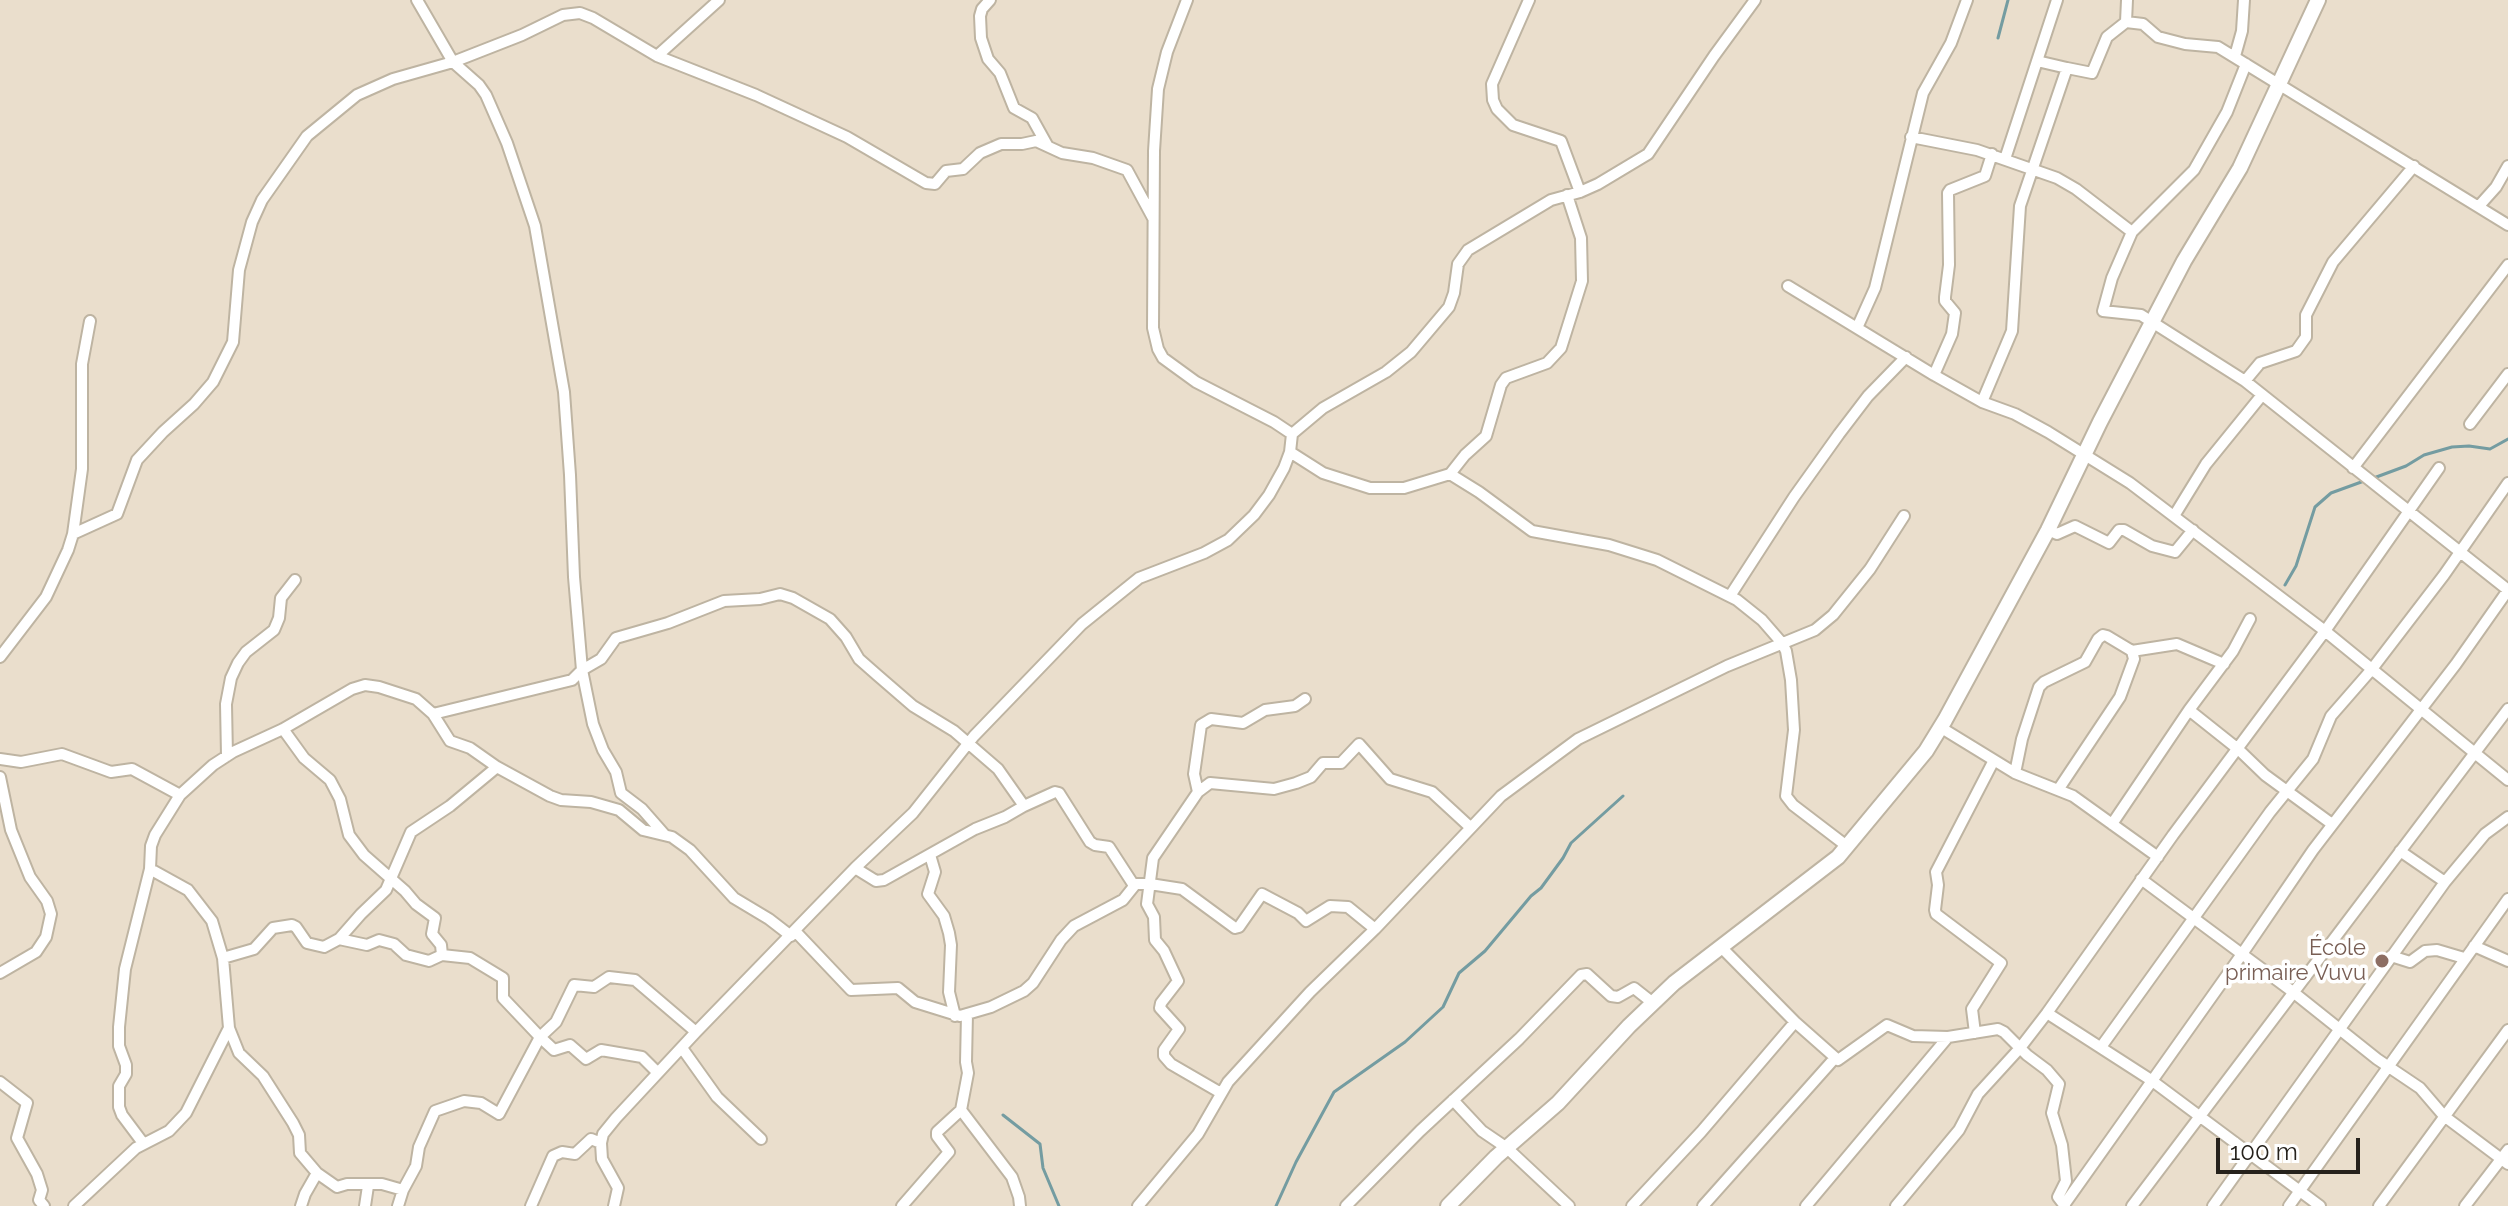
<!DOCTYPE html>
<meta charset="utf-8">
<style>
body{margin:0}
#map{position:relative;width:2508px;height:1206px;overflow:hidden;background:#eadecc;font-family:Raleway,sans-serif}
canvas{display:block}
.scale{position:absolute;left:2216px;top:1138px;width:144px;height:36px;box-sizing:border-box;border:4px solid #26221c;border-top:0;padding-left:10px;font-size:24px;line-height:28px;white-space:nowrap;color:#26221c;-webkit-text-stroke:6px #fff;paint-order:stroke}
</style>
<div id="map">
<canvas width="2508" height="1206"></canvas>
<div class="scale">100 m</div>
</div>
<script>
const g = document.querySelector('canvas').getContext('2d');
g.lineJoin = 'round';
const poly = rows => new Path2D(rows.map(r => 'M' + r).join(''));
function trace(path, color, width, dash) { g.strokeStyle = color; g.lineWidth = width; g.lineCap = dash ? 'butt' : 'round'; g.setLineDash(dash || []); g.stroke(path); }
function write(font, color, halo, rows, align = 'center') {
  g.font = font + ' Raleway,sans-serif'; g.lineWidth = 7; g.setLineDash([]); g.textBaseline = 'middle'; g.strokeStyle = halo; g.fillStyle = color; for (const [text, x, y, turn = 0] of rows) {
    g.save(); g.translate(x, y); g.rotate((+turn || 0) * Math.PI / 180); g.textAlign = isNaN(turn) ? turn : align; if (halo) g.strokeText(text, 0, 0); g.fillText(text, 0, 0); g.restore();
  }
}
trace(poly([
 [1998,38,2008,0],
 [2371,479,2406,466,2424,455,2452,447,2469,446,2490,449,2508,439],
 [2285,585,2296,566,2315,507,2331,493,2364,481],
 [1003,1115,1040,1144,1043,1168,1059,1206],
 [1276,1206,1296,1162,1334,1092,1405,1042,1443,1007,1459,973,1485,951,1531,896,1541,888,1563,858,1571,843,1623,796]
]), '#749ca1', 3);
const street = poly([
 [417,0,453,62,479,85,486,95,507,143,535,226,564,392,570,475,574,577,582,670,572,680,433,714],
 [990,0,982,9,980,16,981,38,988,59,1000,73,1014,108,1032,118,1047,145],
 [1529,0,1492,84,1493,100,1497,109,1513,125,1561,141,1580,192],
 [2126,22,2127,0],
 [657,56,719,0],
 [2235,56,2242,31,2244,0],
 [2037,61,2067,68],
 [2246,64,2227,112,2194,170,2132,232,2112,278,2103,311,2141,315,2245,381,2508,590],
 [1911,137,1977,150,2057,178,2076,189,2132,232],
 [2005,159,2057,0],
 [2479,206,2496,187,2508,166],
 [1788,286,1934,375,1982,402,2015,414,2048,432,2130,483,2325,631,2439,468],
 [1857,328,1875,288,1923,93,1951,43,1967,0],
 [1934,375,1952,334,1955,313,1945,301,1945,297,1949,265,1948,193,1950,190,1985,176,1992,154],
 [2245,381,2260,363,2296,351,2306,337,2306,315,2333,262,2414,166],
 [1982,402,2012,331,2020,206,2067,68,2092,73,2107,37,2126,22,2143,24,2158,37,2185,44,2218,47,2508,225],
 [2470,424,2508,374],
 [1292,434,1323,408,1386,372,1411,352,1449,307,1454,293,1458,264,1468,250,1551,200,1580,192,1598,184,1648,154,1714,56,1755,0],
 [1290,452,1323,473,1370,488,1404,488,1450,474,1479,492,1532,531,1609,545,1657,560,1737,600,1762,620,1782,643,1786,651,1791,680,1794,730,1786,796,1793,805,1848,847],
 [2353,468,2508,265],
 [1450,474,1465,455,1486,436,1501,385,1506,378,1547,363,1561,348,1582,281,1581,238,1567,195],
 [2174,516,2206,464,2262,395],
 [2048,530,2057,534,2075,526,2109,543,2119,530,2124,530,2152,546,2175,552,2193,530],
 [73,534,117,514,137,460,163,432,194,404,213,382,233,342,239,270,252,222,262,200,307,136,357,95,393,79,453,62,522,35,563,15,580,13,593,18,657,56,756,95,847,137,926,183,935,184,946,171,963,169,980,153,1001,144,1022,144,1036,141,1062,153,1093,158,1127,170,1153,218],
 [1730,596,1794,497,1839,434,1868,396,1906,357],
 [2132,651,2177,644,2224,664],
 [0,657,46,597,68,550,73,534,82,469,82,364,90,321],
 [2189,710,2233,651,2250,619],
 [1940,727,2015,773,2073,796,2158,857],
 [283,729,304,758,330,780,340,799,349,835,364,855,405,891,416,904,435,918,432,934,441,945,442,955],
 [227,756,226,704,231,678,238,663,246,652,274,630,279,618,281,598,295,580],
 [0,759,21,762,62,754,111,772,132,769,180,795],
 [2015,773,2022,739,2039,687,2044,682,2085,662,2098,639,2103,635,2107,636,2132,651,2134,659,2120,697,2058,790],
 [0,777,11,830,30,877,47,901,51,914,46,937,36,952,0,973],
 [1198,792,1194,774,1201,725,1211,719,1243,723,1265,710,1295,706,1305,699],
 [2112,824,2189,710,2238,749,2265,775,2332,824],
 [664,834,642,809,621,793,616,772,603,750,593,724,582,670,601,659,616,638,668,623,724,601,760,599,780,594,793,598,830,619,846,637,859,659,876,674,913,706,954,731,998,769,1024,806,1055,792,1059,793,1090,842,1095,845,1109,847,1133,884,1150,884,1182,889,1235,928,1239,927,1262,894,1298,913,1306,921,1330,906,1348,907,1375,929],
 [2400,851,2445,882],
 [930,855,935,872,928,894,944,916,949,933,951,945,949,992,955,1016],
 [855,868,876,881,884,880,975,829,1005,817,1024,806],
 [2141,879,2293,992,2377,1059,2420,1088,2444,1116,2508,1164],
 [795,931,851,990,898,988,915,1002,960,1016,991,1007,1024,991,1033,983,1061,940,1074,926,1123,900,1135,885],
 [339,939,361,914,386,890,411,832,450,806,497,767],
 [2474,946,2508,961],
 [1721,947,1795,1022,1838,1060,1887,1025,1913,1036,1948,1037,1998,1029,2004,1032,2027,1055,2047,1070,2059,1084,2052,1113,2062,1145,2066,1181,2058,1197,2065,1206],
 [2391,956,2410,962,2425,951,2437,950,2464,958],
 [223,958,254,949,273,928,292,925,296,927,307,943,324,947,339,939,367,945,379,940,394,944,406,955,429,961,442,955,470,958,503,978,503,998,540,1037,499,1114,481,1103,464,1101,435,1111,419,1147,416,1166,403,1190,382,1184,347,1184,337,1187,317,1173,300,1153,299,1135,293,1123,263,1076,239,1053,229,1028],
 [2047,1013,2151,1080,2320,1206],
 [1975,1033,1972,1009,2001,963,1936,914,1935,910,1938,885,1936,872,1993,762],
 [2101,1047,2270,812,2313,759,2331,716,2372,669,2444,575,2508,483],
 [682,1048,717,1097,761,1139],
 [658,1073,642,1057,601,1050,586,1059,570,1045,554,1050,540,1037,556,1022,574,985,594,987,609,977,635,980,696,1032],
 [0,1082,27,1103,17,1138,37,1174,42,1190,39,1200,44,1206],
 [1221,1093,1171,1064,1164,1056,1164,1050,1179,1029,1160,1008,1161,1003,1178,981,1164,951,1155,940,1154,917,1147,904,1153,858,1198,792,1210,783,1274,789,1296,783,1311,777,1323,763,1341,763,1359,744,1390,779,1432,792,1470,827],
 [1453,1100,1482,1131,1507,1148,1569,1206],
 [961,1110,1012,1177,1019,1197,1020,1206],
 [143,1143,122,1115,119,1107,119,1086,126,1074,126,1065,119,1046,119,1027,125,969,150,869],
 [2064,1205,2242,954,2313,850,2456,664,2508,590],
 [74,1206,136,1148,169,1131,186,1113,229,1028,223,958,212,921,188,890,150,869,151,846,155,835,180,795,213,765,233,752,283,729,352,689,365,685,379,687,416,699,433,714,450,741,470,748,497,767,550,796,561,800,591,802,619,810,643,830,672,837,690,850,734,898,769,919,791,936],
 [301,1206,305,1194,317,1173],
 [365,1206,368,1186],
 [398,1206,403,1190],
 [531,1206,553,1156,562,1152,575,1154,591,1139,601,1143],
 [614,1206,618,1188,602,1159,601,1143,603,1134,616,1118,696,1032,855,868,913,813,974,736,1082,624,1139,578,1204,553,1228,540,1254,515,1269,495,1284,468,1290,452,1292,434,1274,422,1196,382,1163,358,1158,349,1153,328,1154,151,1158,89,1167,52,1187,0],
 [902,1206,949,1152,937,1136,937,1132,961,1110,968,1073,966,1062,967,1014],
 [1138,1206,1198,1134,1228,1082,1310,992,1375,929,1501,796,1578,739,1727,666,1815,630,1833,615,1870,569,1904,516],
 [1346,1206,1420,1131,1519,1039,1581,975,1587,974,1611,996,1618,997,1634,988,1653,1003],
 [1632,1206,1701,1132,1795,1022],
 [1703,1206,1834,1059],
 [1806,1206,1948,1037],
 [1896,1206,1959,1130,1978,1094,2020,1048,2047,1013,2173,835,2325,631,2508,780],
 [2132,1206,2508,709],
 [2213,1206,2445,882,2485,834,2508,817],
 [2289,1206,2508,899],
 [2379,1206,2508,1030],
 [2465,1206,2508,1150]
]);
const secondary = poly([
 [1448,1206,1496,1157,1558,1103,1629,1026,1674,983,1838,857,1926,751,1945,720,2048,530,2100,422,2184,261,2240,168,2318,0]
]);
trace(street, '#beb4a2', 14);
trace(secondary, '#beb4a2', 18);
trace(street, '#fff', 10);
trace(secondary, '#fff', 14);
for (const [x, y, r, color] of [
 [2382,961,8,"#8d6e63"]
]) { const dot = new Path2D(); dot.arc(x, y, r, 0, 2 * Math.PI); g.fillStyle = color; g.fill(dot); trace(dot, '#fff', 3); }
write('22px', '#785e54', '#fff', [
 ["École",2366,948],
 ["primaire Vuvu",2366,973]
], 'right');
</script>
